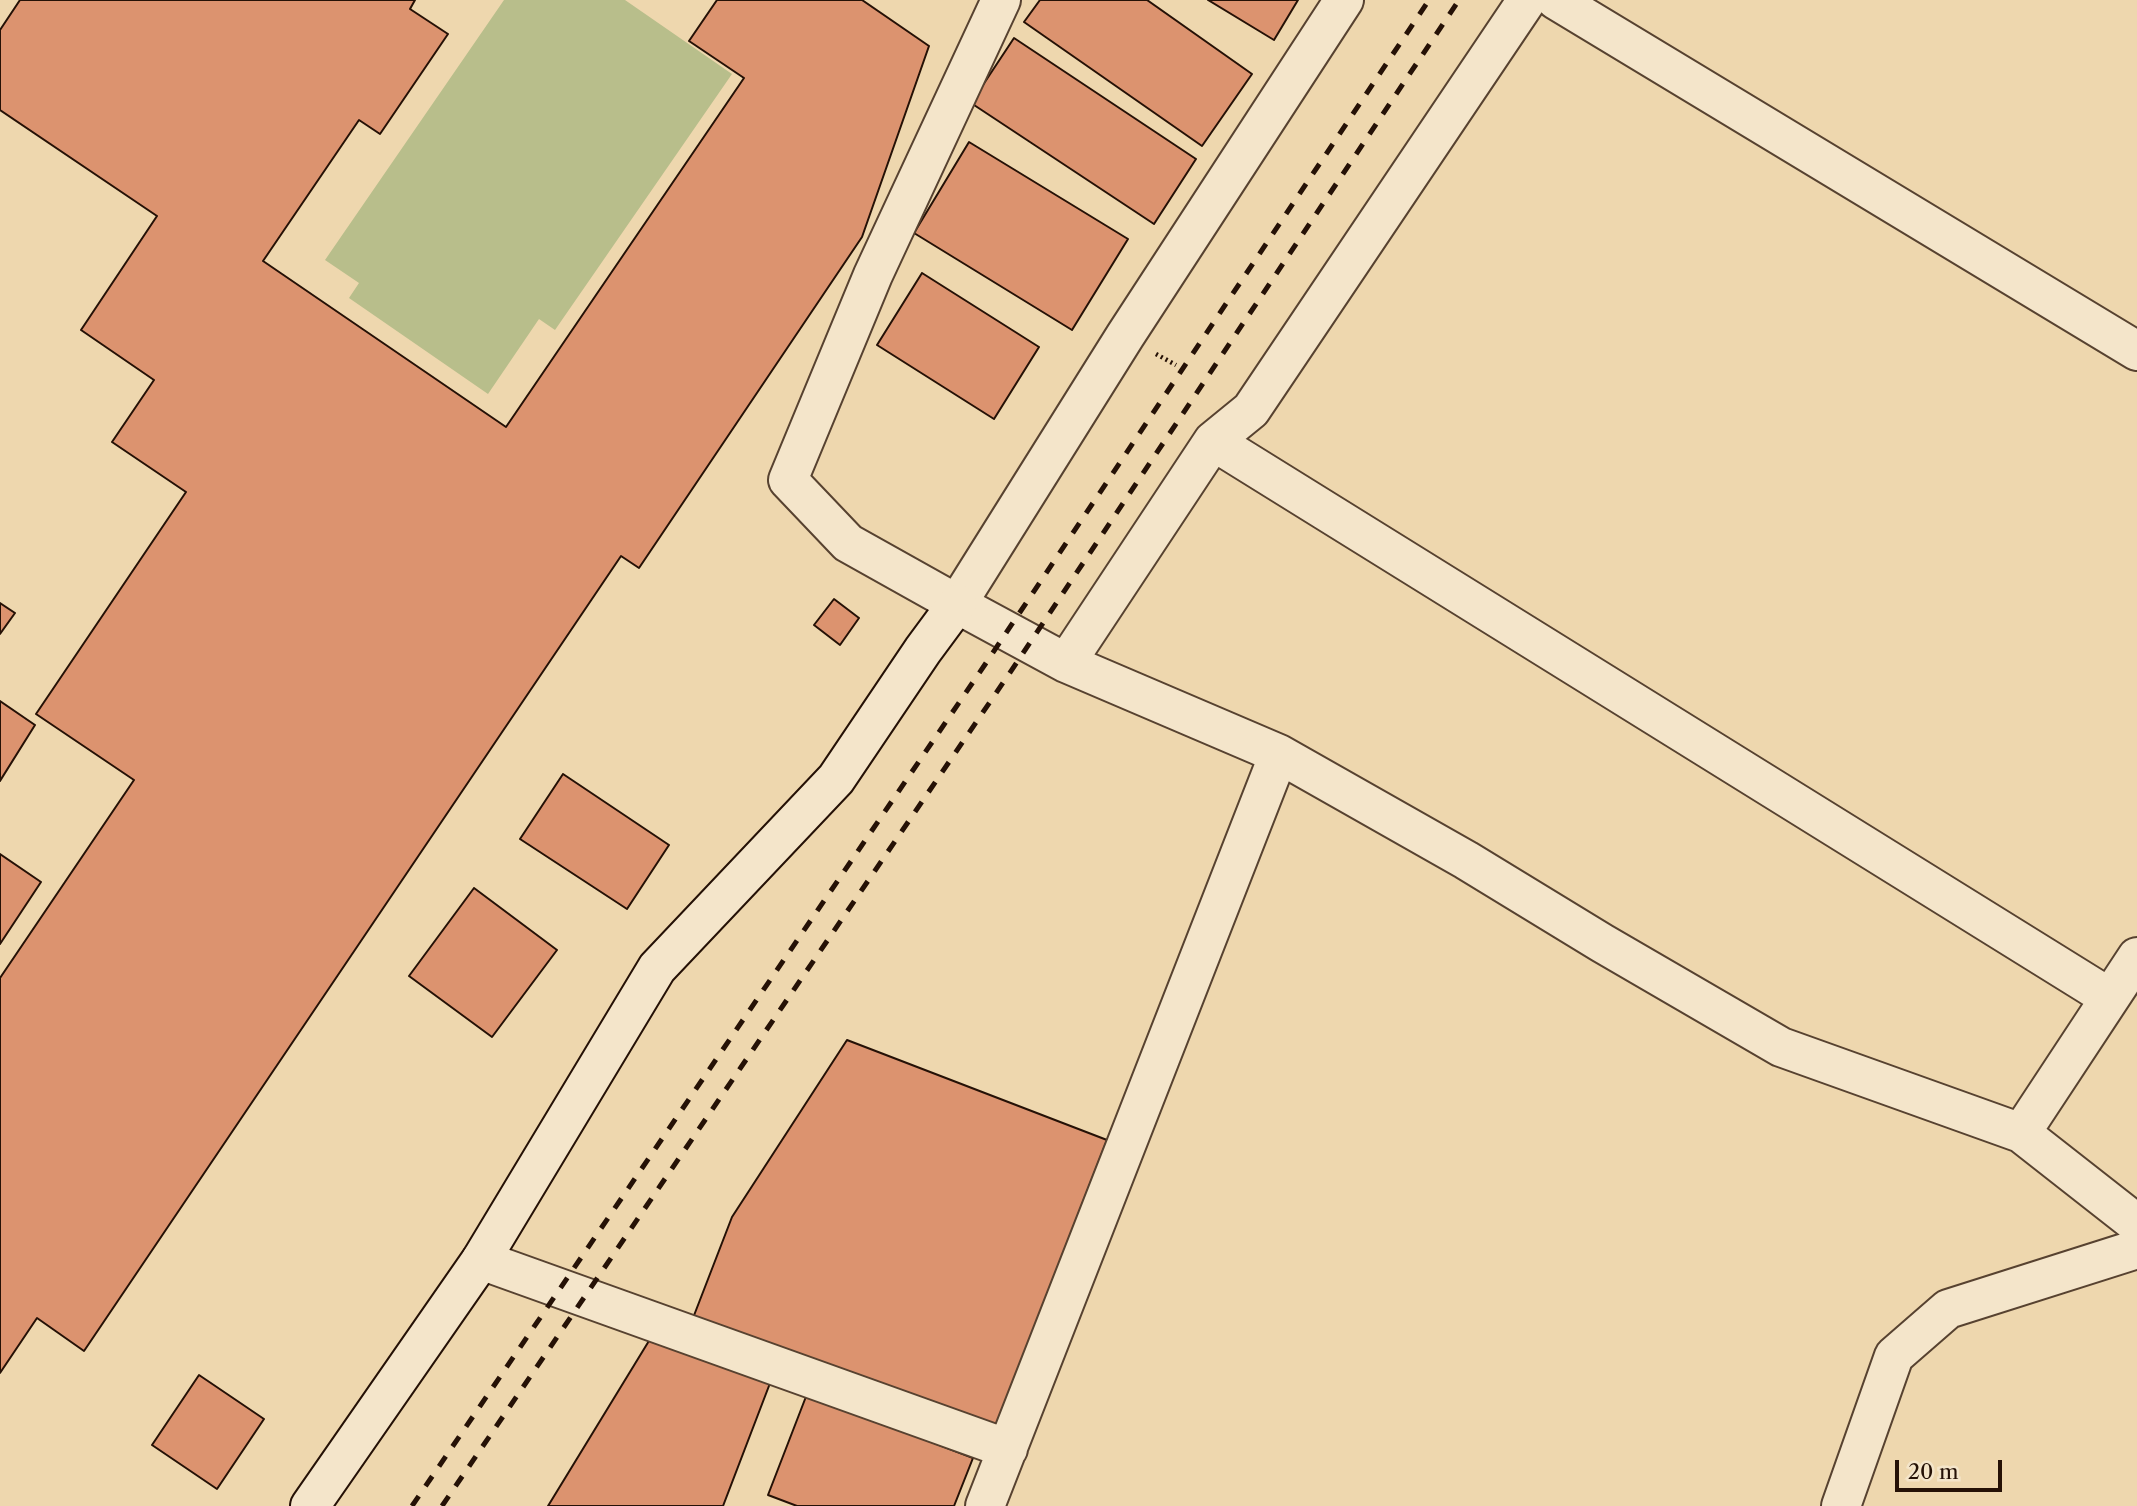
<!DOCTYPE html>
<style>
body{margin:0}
#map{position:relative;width:2137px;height:1506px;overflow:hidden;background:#eed7ae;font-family:"Libre Caslon Text",serif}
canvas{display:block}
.scale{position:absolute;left:1895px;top:1460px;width:107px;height:32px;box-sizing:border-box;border:4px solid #251106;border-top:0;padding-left:9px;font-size:21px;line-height:24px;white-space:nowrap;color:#251106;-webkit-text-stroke:5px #f4e5ca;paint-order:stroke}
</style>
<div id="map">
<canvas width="2137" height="1506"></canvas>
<div class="scale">20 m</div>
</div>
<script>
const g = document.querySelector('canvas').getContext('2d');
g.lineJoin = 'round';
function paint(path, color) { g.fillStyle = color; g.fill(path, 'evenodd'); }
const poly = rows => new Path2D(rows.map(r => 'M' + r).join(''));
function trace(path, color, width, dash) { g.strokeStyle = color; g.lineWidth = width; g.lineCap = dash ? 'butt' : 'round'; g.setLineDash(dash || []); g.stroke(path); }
paint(poly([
 [504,0,625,0,732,74,555,330,539,319,488,394,349,298,359,283,325,260]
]), '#b8be8b');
const building = poly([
 [20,0,415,0,410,9,448,34,380,134,359,120,263,261,506,427,744,78,689,41,717,0,862,0,929,46,862,237,639,568,621,556,84,1351,37,1318,0,1373,0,978,134,780,36,714,186,492,112,442,154,380,81,330,157,216,0,110,0,30,20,0],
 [1040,0,1147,0,1252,74,1202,146,1024,22,1040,0],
 [1208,0,1298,0,1274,40,1208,0],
 [1014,38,1196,159,1154,224,971,103,1014,38],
 [969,142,1128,239,1072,330,914,233,969,142],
 [922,273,1039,347,994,419,877,345,922,273],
 [834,599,859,618,840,645,814,625,834,599],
 [0,603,15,613,0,634,0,603],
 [0,701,35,725,0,781,0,701],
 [563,774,669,845,627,909,520,839,563,774],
 [0,854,41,882,0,944,0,854],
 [474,888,557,950,492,1037,409,976,474,888],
 [847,1040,1107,1140,994,1431,693,1318,732,1217,847,1040],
 [655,1331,772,1378,723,1506,548,1506,655,1331],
 [199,1375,264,1419,217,1489,152,1445,199,1375],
 [807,1394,973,1458,954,1506,797,1506,768,1495,807,1394]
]);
paint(building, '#dc936f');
trace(building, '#251106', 2);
const street = poly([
 [1001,0,873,275,788,480,848,543,957,604,1066,663,1279,754,1466,860,1602,943,1781,1047,2021,1133,2137,1224],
 [1556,0,2137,351],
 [1213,441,2110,998],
 [957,604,1125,336,1344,0],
 [1066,663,1213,441,1251,410,1527,0],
 [2021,1133,2137,957],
 [481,1260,1008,1449],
 [985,1506,1279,754],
 [1841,1506,1894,1356,1948,1309,2137,1249]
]);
const secondary = poly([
 [310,1506,481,1260,657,968,836,779,923,650,957,604]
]);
trace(street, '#574230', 42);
trace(secondary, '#251106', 42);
trace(poly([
 [1156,354,1176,365]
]), '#251106', 4.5, [2, 3.5]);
trace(street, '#f4e5ca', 38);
trace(secondary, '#f4e5ca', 38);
trace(poly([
 [412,1506,986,663,1429,0],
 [442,1506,1009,674,1459,0]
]), '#251106', 5, [12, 12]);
</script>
